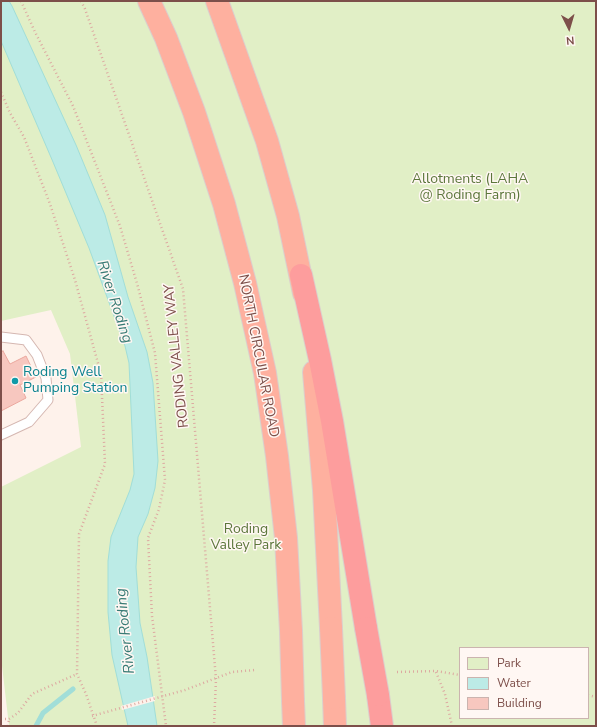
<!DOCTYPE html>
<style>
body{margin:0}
#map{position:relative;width:597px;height:727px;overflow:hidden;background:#fef2eb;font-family:"Nunito Sans",sans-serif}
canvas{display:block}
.frame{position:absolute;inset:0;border:2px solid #7d4f4a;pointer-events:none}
.legend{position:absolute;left:459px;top:647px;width:130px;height:72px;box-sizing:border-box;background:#fff7f3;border:1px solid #cbb4af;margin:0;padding:5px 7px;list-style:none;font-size:12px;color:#7d4f4a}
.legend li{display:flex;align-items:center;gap:8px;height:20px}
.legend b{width:20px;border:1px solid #cbb4af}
.north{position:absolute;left:549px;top:8px;width:40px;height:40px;-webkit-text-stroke:3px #fff7f3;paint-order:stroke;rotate:175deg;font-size:11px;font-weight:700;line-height:16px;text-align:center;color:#7d4f4a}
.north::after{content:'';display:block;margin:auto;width:14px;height:18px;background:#7d4f4a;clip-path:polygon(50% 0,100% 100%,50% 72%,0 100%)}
</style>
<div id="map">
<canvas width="597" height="727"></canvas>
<div class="frame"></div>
<ul class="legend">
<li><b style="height:11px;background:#e1efc6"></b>Park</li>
<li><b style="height:11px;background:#bcebe6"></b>Water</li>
<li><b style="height:11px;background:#f7c7bf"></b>Building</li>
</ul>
<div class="north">N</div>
</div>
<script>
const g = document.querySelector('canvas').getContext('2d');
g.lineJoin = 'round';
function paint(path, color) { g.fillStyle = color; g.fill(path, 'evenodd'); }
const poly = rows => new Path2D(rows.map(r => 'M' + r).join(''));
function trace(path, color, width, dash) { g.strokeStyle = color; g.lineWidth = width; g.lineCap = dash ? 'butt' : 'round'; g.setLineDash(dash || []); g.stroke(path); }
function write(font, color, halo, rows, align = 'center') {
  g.font = font + ' "Nunito Sans",sans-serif'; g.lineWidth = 3; g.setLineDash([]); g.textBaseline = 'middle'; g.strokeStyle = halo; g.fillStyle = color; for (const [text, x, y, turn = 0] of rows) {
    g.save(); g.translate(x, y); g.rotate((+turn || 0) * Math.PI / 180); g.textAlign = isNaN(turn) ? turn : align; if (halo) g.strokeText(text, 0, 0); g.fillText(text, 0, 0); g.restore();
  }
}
paint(poly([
 [1,1,596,1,596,726,9,726,1,657,1,487,81,447,70,354,51,310,1,321],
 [460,648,588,648,588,718,460,718]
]), '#e1efc6');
const water = poly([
 [1,1,9,1,12,6,76,145,105,215,128,297,147,352,153,383,158,461,155,488,148,514,138,537,136,567,140,623,147,657,157,726,128,726,112,655,108,612,108,561,111,537,130,490,134,474,129,363,125,346,89,248,53,162,1,41,1,1]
]);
paint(water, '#bcebe6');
trace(water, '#a1ded8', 1);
paint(poly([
 [155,696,155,701,122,710,121,706]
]), '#fef2eb');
trace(poly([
 [36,726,43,713,73,689]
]), '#a1ded8', 5);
const building = poly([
 [3,351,10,364,26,356,36,377,20,385,26,398,1,411,1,352,3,351]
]);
paint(building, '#f7c7bf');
trace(building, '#eba79e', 1);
const service = poly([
 [1,337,26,340,37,355,46,378,48,400,29,422,1,435]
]);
const trunk = poly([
 [149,1,166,38,194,112,224,204,245,283,265,373,277,456,286,538,291,631],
 [217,1,267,141,288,216,304,293],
 [314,372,324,490,331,628],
 [334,698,335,726],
 [293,701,294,726]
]);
const motorway = poly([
 [301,275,320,360,332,421,366,628],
 [378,695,382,726]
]);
trace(service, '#d5b7b1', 11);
trace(trunk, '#dbcecc', 24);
trace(motorway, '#dbcecc', 24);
trace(poly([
 [21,1,35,32,73,106,120,226,138,287,155,353,165,480,159,509,148,538,152,616,166,726],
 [81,1,85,9,183,289,216,679,214,726],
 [1,92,10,113,24,137,50,204,75,280,101,374,105,464,79,534,77,674,86,694,97,726],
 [397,672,436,671,460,675],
 [436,672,445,694,452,726],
 [588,695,596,697],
 [92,716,185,690,232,672,255,670],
 [1,719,9,719,18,713,32,694,77,674],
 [8,726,9,719]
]), '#dda9a1', 2.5, [1, 3]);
trace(service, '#fff', 9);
trace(trunk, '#feb09f', 22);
trace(motorway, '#fd9d9d', 22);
const trunkBridge = poly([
 [331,628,334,698],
 [291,631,293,701]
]);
const motorwayBridge = poly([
 [366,628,378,695]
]);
trace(trunkBridge, '#dbcecc', 24, []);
trace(motorwayBridge, '#dbcecc', 24, []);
trace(trunkBridge, '#feb09f', 22);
trace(motorwayBridge, '#fd9d9d', 22);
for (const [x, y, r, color] of [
 [15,381,4,"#0f9aa8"]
]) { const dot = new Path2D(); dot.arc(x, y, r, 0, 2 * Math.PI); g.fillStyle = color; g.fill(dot); trace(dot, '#fff7f3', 1.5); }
write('14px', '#5c773b', '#fff7f3', [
 ["Allotments (LAHA",470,180],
 ["@ Roding Farm)",470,196],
 ["Roding",246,530],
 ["Valley Park",246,546]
]);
write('14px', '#7d4f4a', '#fff7f3', [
 ["RODING VALLEY WAY",177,356,-96],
 ["NORTH CIRCULAR ROAD",258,356,79]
]);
write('14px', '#0d838f', '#fff7f3', [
 ["Roding Well",23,373],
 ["Pumping Station",23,389]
], 'left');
write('italic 15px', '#387b75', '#fff7f3', [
 ["River Roding",114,302,72],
 ["River Roding",126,631,-96]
]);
</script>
